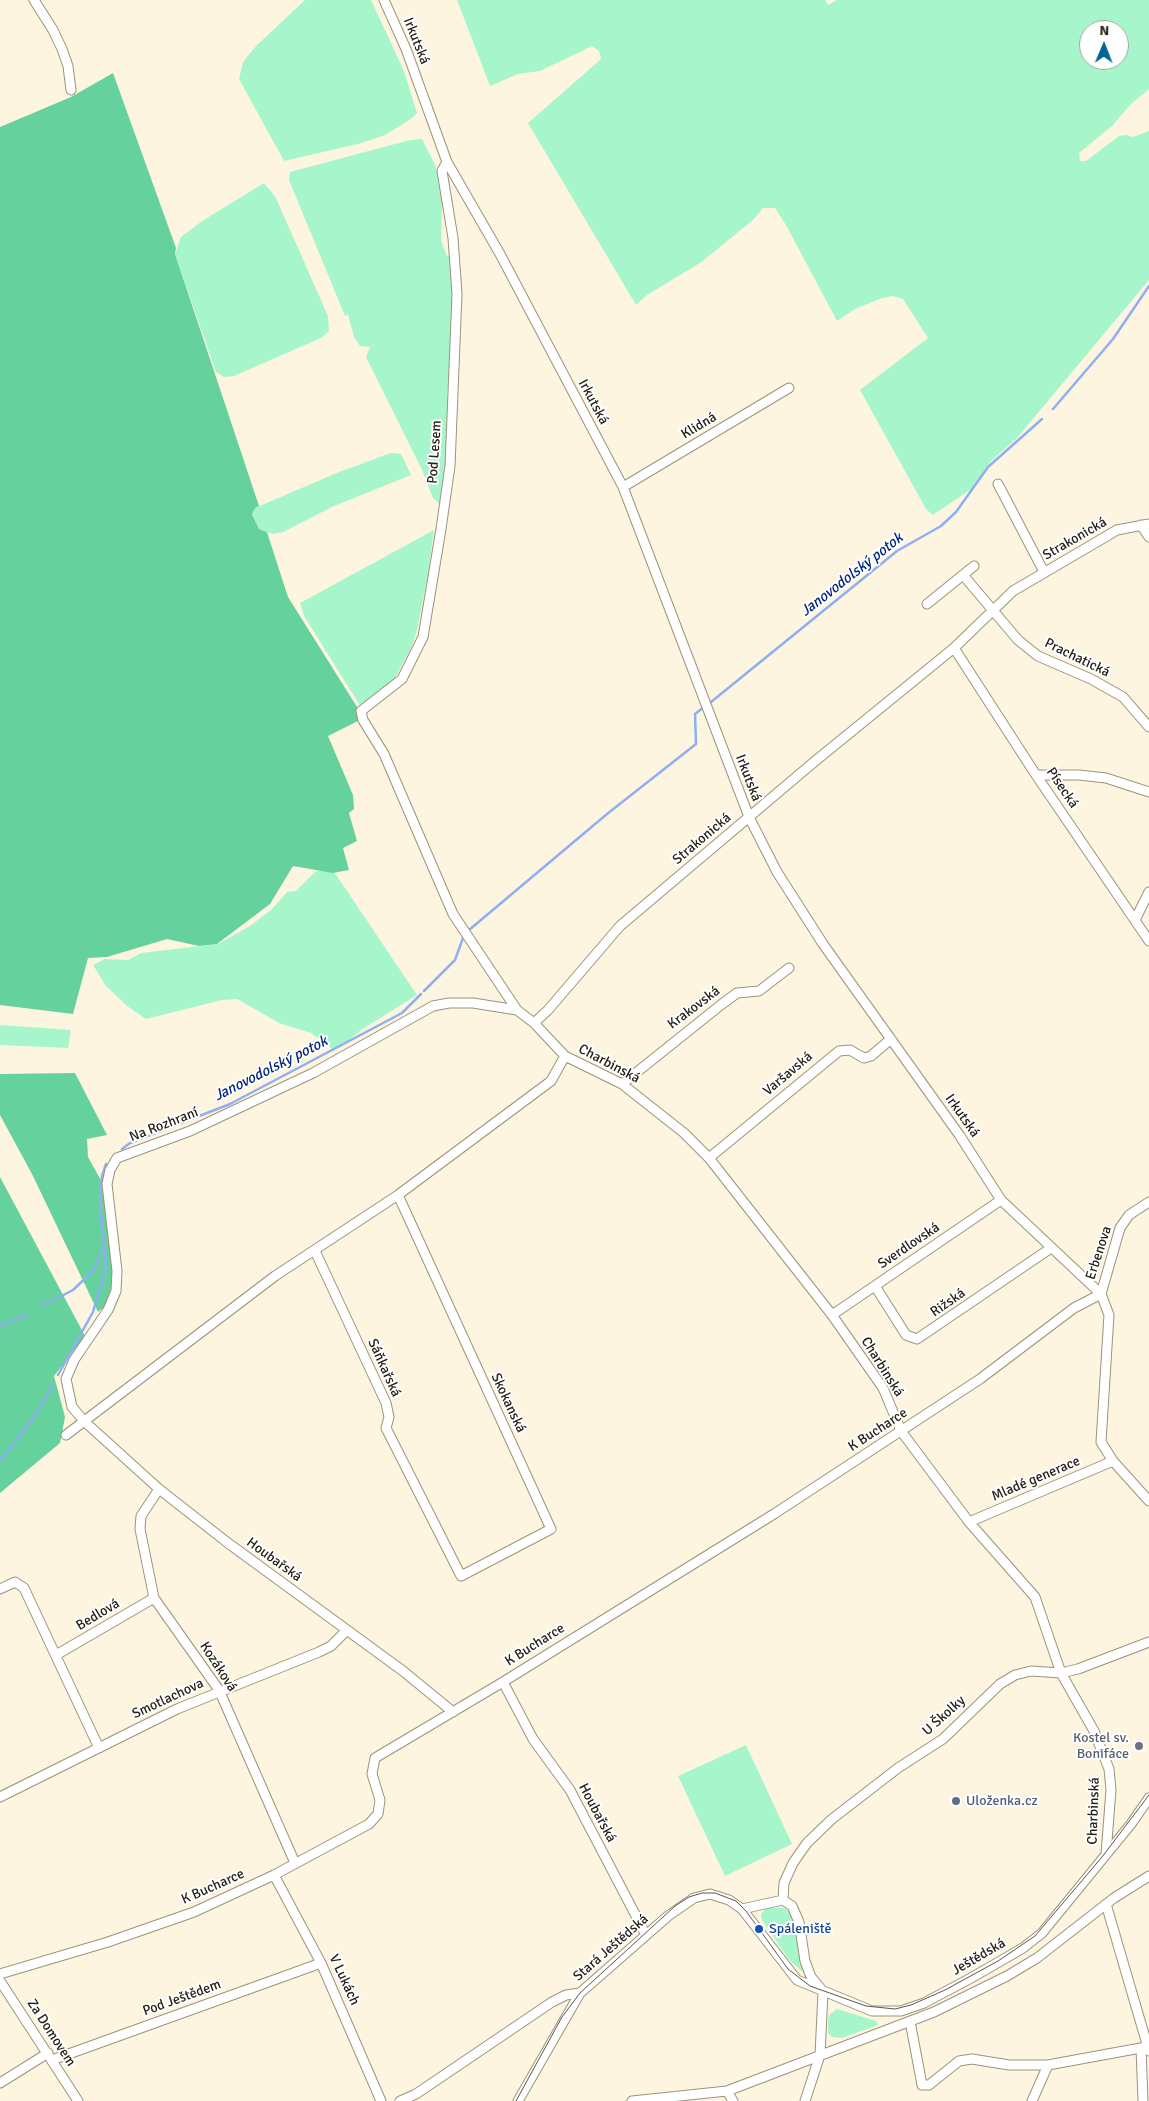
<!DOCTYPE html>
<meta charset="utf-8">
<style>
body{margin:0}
#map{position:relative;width:1149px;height:2101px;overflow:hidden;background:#fef5e0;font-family:Signika,sans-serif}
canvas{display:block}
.north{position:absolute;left:1079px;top:20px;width:50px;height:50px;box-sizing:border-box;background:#fff;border:1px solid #a8a6a2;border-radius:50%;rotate:1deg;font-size:14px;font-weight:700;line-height:20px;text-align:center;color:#252117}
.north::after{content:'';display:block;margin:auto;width:18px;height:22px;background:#026694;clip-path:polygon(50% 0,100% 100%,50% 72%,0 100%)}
</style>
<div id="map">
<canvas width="1149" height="2101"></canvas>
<div class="north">N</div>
</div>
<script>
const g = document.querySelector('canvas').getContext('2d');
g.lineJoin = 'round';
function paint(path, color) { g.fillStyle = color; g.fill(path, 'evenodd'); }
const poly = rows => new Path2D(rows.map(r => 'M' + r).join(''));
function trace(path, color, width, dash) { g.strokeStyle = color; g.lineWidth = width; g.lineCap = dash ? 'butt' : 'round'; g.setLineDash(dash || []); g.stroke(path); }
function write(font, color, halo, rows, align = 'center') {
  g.font = font + ' Signika,sans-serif'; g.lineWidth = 4; g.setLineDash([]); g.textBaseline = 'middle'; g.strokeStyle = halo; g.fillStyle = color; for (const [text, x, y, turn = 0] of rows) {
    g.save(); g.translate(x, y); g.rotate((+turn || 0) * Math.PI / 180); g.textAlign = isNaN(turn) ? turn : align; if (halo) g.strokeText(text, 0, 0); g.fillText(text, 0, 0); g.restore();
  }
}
paint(poly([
 [305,0,371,0,404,71,417,113,411,119,385,135,362,143,284,161,239,79,243,62,256,46],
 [457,0,825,0,828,5,837,0,1149,0,1149,89,1130,105,1113,125,1079,153,1080,161,1086,161,1119,136,1126,135,1133,137,1149,131,1149,280,1017,438,990,462,971,489,933,515,926,509,860,390,928,338,903,299,893,296,882,298,855,309,837,321,786,225,775,208,763,208,753,220,700,263,647,295,636,305,528,123,601,59,599,51,592,46,540,71,518,74,490,86],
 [1089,30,1119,30,1119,60,1089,60],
 [422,139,436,167,442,203,441,241,447,256,449,255,455,313,447,395,449,462,441,505,433,498,422,470,366,357,370,347,360,346,354,337,348,315,345,316,289,180,290,172,410,140],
 [264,183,275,196,328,316,329,331,321,338,234,376,224,377,216,372,175,254,181,237,202,221],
 [391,453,401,454,411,475,334,506,283,532,273,534,259,529,252,513,255,508,339,472],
 [434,530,428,574,417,630,412,646,394,680,361,707,304,616,300,603],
 [322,870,332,871,337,876,417,995,361,1030,341,1047,332,1049,311,1033,279,1023,237,999,222,1000,146,1019,127,1006,106,986,93,965,105,959,128,960,141,953,218,944,250,926,272,909,287,892,296,891,315,872],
 [0,1025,71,1030,68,1048,0,1045],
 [746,1745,792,1844,725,1876,678,1776],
 [766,1908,784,1908,792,1914,796,1920,799,1957,805,1974,789,1960,762,1920,761,1914],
 [837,2009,876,2021,878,2025,842,2038,832,2037,828,2033,828,2020,829,2015]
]), '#a7f6cb');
paint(poly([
 [113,73,176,248,175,254,259,506,255,508,252,514,259,529,267,532,288,597,357,707,358,721,328,736,353,795,354,809,349,813,357,841,343,848,349,870,333,873,293,866,270,904,217,944,199,946,167,939,107,957,88,958,73,1014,0,1005,0,127,71,97],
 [75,1073,107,1135,87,1139,88,1157,103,1184,112,1255,112,1284,107,1305,98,1312,32,1174,0,1115,0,1074],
 [0,1177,85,1336,54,1376,65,1417,60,1443,0,1493]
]), '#65d29d');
trace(poly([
 [1053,409,1113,339,1149,286],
 [711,702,897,551,941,526,956,512,988,467,1042,419],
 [469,930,607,814,696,744,695,714,704,707],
 [424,991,455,960,463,938],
 [122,1149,130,1143,230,1104,402,1013,421,994],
 [42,1306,73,1290,93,1271,104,1248],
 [0,1326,26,1315],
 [58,1375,93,1312,106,1266,100,1206,102,1176,106,1164],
 [0,1461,35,1416,53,1384]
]), '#8eb0f2', 2.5);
const minor = poly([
 [34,0,53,30,62,49,68,66,71,90],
 [384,0,406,49,447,162,500,254,623,487,749,817,777,872,823,944,960,1136,1001,1200,1101,1294,1109,1315,1101,1442,1113,1461,1149,1501],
 [447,162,442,171,453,238,457,294,450,466,441,529,423,637,402,679,361,711,363,720,384,754,453,914,517,1010],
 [998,484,1044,572],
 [623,487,789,388],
 [1141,525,1149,537],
 [963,575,1018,640,1038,656,1091,679,1123,697,1149,727],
 [927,604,974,566],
 [954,648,1036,775,1149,941],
 [1036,775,1079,775,1106,778,1149,792],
 [1135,920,1149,892],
 [534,1023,548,1010,620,926,814,762,954,648,1013,591,1117,530,1149,524],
 [622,1084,722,1004,737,993,759,991,789,968],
 [709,1158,839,1051,850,1050,864,1058,871,1056,891,1039],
 [315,1251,386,1403,389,1417,386,1428,461,1576,551,1529,398,1195],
 [875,1286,906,1335,917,1339,1051,1248],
 [1101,1294,1120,1228,1129,1215,1149,1202],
 [832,1315,1001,1200],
 [66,1435,275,1276,398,1195,551,1081,565,1056],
 [159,1489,141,1516,140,1529,154,1598,219,1690,295,1863],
 [969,1522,1113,1461],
 [0,1589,15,1582,24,1588,99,1748],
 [56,1655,154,1598],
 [503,1682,533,1739,570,1790,646,1935],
 [453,1712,403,1671,228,1543,159,1489,85,1422,72,1407,66,1379,74,1360,108,1310,116,1291,117,1271,107,1184,110,1170,117,1158,190,1131,313,1073,433,1006,449,1003,473,1003,517,1010,534,1023,565,1056,622,1084,684,1133,709,1158,832,1315,883,1388,901,1431,969,1522,1035,1597,1061,1673,1094,1731,1109,1769,1111,1790,1106,1854],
 [0,1797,177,1709,319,1652,331,1646,347,1630],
 [274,1875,321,1963,381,2101],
 [783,1900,784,1883,793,1863,807,1843,832,1819,898,1768,943,1739,1000,1684,1015,1675,1031,1671,1061,1673,1078,1669,1149,1642],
 [1106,1904,1149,2051],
 [742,1909,783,1900,792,1906,799,1922,805,1961,811,1977,821,1989],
 [0,1974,108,1942,194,1912,274,1875,369,1824,378,1814,380,1800,372,1774,375,1758,503,1682,774,1514,980,1379,1074,1308,1101,1294],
 [0,1981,78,2101],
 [910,2021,922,2085,929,2085,959,2061,972,2059,1009,2065,1048,2065,1146,2047],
 [1141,2048,1143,2101],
 [52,2060,321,1963],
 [0,2083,48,2053],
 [727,2091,733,2101],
 [400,2101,416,2094,552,2002,566,1995,580,1993],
 [518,2101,580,1993,668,1916,694,1898,710,1894,729,1900,742,1909,797,1980,872,2011,901,2011,924,2003,971,1978,1023,1948,1042,1933,1131,1824,1149,1798],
 [632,2101,727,2091,934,2012,1007,1976,1037,1958,1114,1898,1149,1876],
 [805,2101,820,2055,823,1992],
 [1032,2101,1048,2065]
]);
trace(minor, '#9d937b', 11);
trace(minor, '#fff', 9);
trace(poly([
 [516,2101,562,2017,580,1993,675,1906,689,1897,702,1893,715,1893,736,1901,746,1911,788,1969,810,1986,866,2006,895,2009,911,2005,945,1990,998,1961,1035,1936,1102,1857,1149,1795]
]), '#5b5649', 1);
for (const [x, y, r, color] of [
 [1139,1746,5,"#6b7280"],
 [956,1801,5,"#5c6f8a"],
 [759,1929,5,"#1a4fb4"]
]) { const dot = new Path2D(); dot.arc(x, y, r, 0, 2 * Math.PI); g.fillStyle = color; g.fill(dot); trace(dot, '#fff', 2); }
write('14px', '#252117', '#fff', [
 ["Irkutská",416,41,68],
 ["Irkutská",593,402,62],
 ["Klidná",699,426,-31],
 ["Pod Lesem",435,452,-86],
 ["Strakonická",1075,539,-30],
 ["Prachatická",1077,658,26],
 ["Irkutská",748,778,69],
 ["Písecká",1062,788,56],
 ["Strakonická",702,839,-40],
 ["Krakovská",694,1008,-37],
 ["Charbinská",609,1064,28],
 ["Varšavská",788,1074,-40],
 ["Irkutská",962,1116,55],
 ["Na Rozhraní",164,1125,-21],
 ["Sverdlovská",909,1246,-34],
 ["Erbenova",1099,1253,-72],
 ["Rižská",948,1303,-35],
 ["Charbinská",882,1367,58],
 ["Sáňkařská",384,1368,66],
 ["Skokanská",508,1403,65],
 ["K Bucharce",878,1430,-33],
 ["Mladé generace",1036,1479,-23],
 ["Houbařská",274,1560,36],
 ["Bedlová",98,1615,-31],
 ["K Bucharce",535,1645,-32],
 ["Kozáková",218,1667,57],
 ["Smotlachova",168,1699,-25],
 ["U Školky",944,1716,-42],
 ["Charbinská",1094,1811,-88],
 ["Houbařská",597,1813,62],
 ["K Bucharce",213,1887,-24],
 ["Stará Ještědská",611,1948,-41],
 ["Ještědská",979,1957,-30],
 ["V Lukách",344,1980,65],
 ["Pod Ještědem",182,1998,-20],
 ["Za Domovem",51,2033,57]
]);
write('14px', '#5b616d', '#fff', [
 ["Kostel sv.",1129,1738],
 ["Bonifáce",1129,1754]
], 'right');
write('14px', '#4e5e75', '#fff', [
 ["Uloženka.cz",966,1801]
], 'left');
write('14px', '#164399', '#fff', [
 ["Spáleniště",769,1929]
], 'left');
write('italic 15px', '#00247f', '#fff', [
 ["Janovodolský potok",852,575,-38],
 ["Janovodolský potok",271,1069,-27]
]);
</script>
